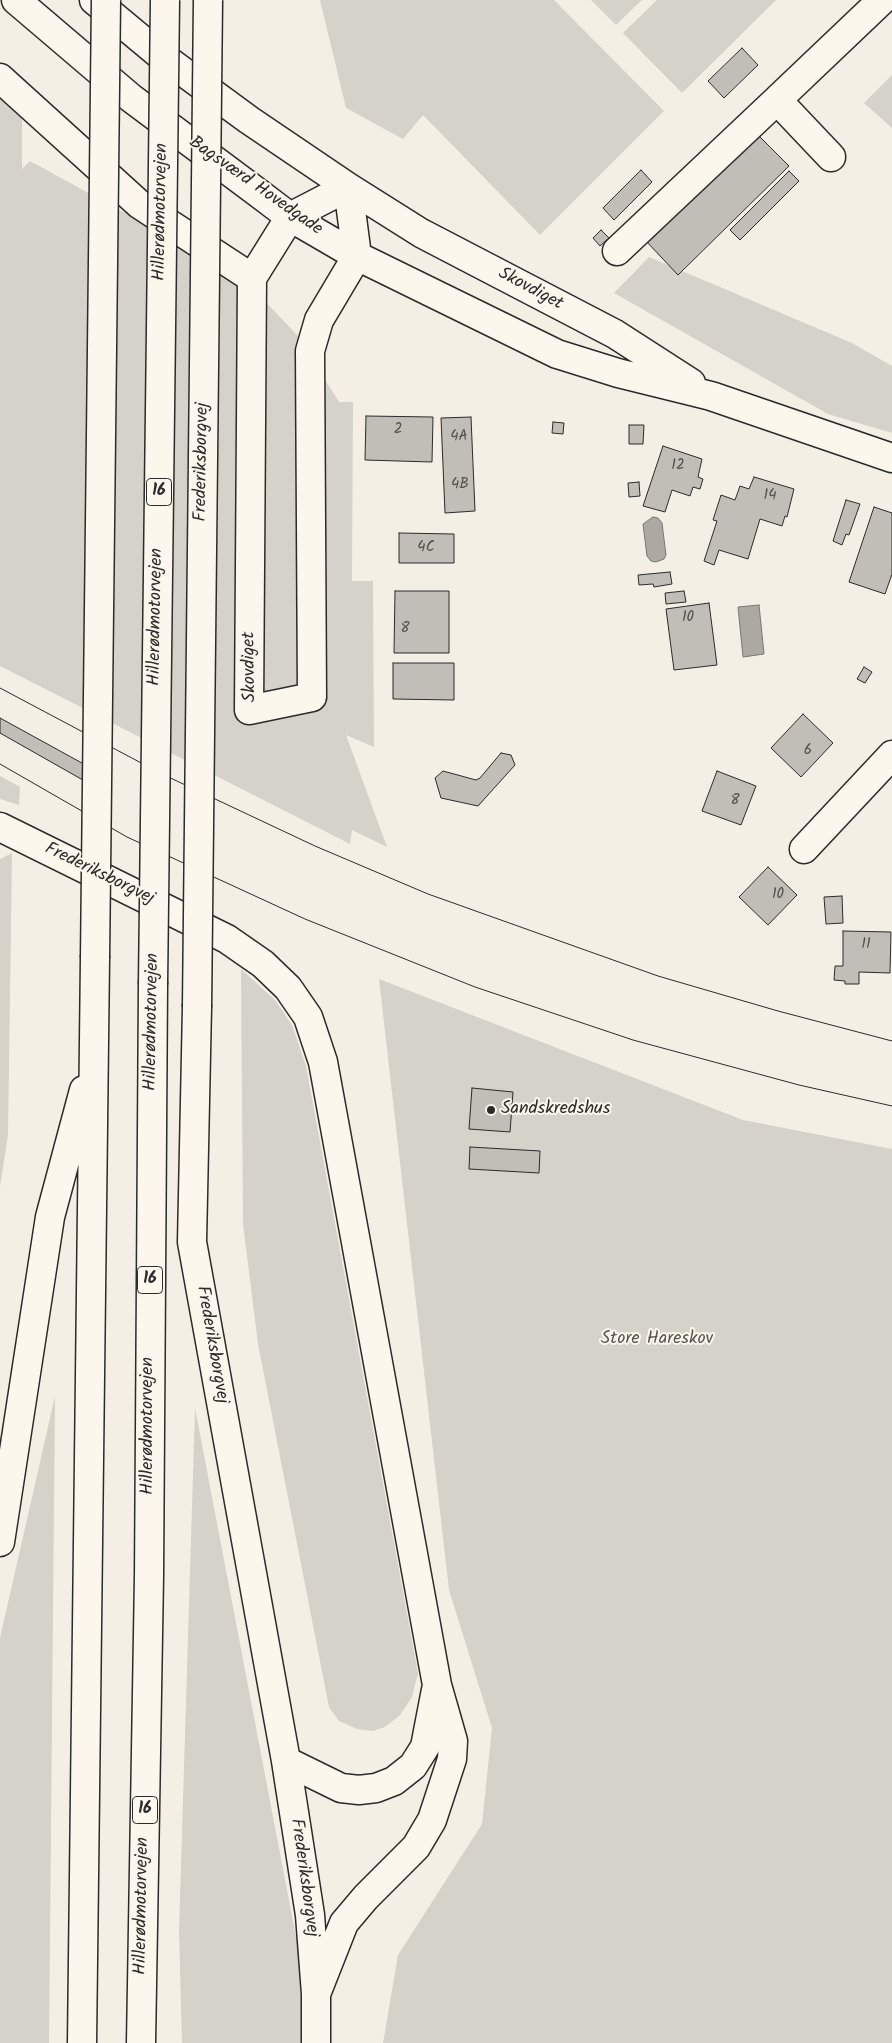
<!DOCTYPE html>
<meta charset="utf-8">
<style>
body{margin:0}
canvas{display:block;background:#f3efe4}
</style>
<canvas width="892" height="2043"></canvas>
<script>
const g = document.querySelector('canvas').getContext('2d');
g.lineJoin = 'round';
function paint(path, color) { g.fillStyle = color; g.fill(path, 'evenodd'); }
const poly = rows => new Path2D(rows.map(r => 'M' + r).join(''));
function trace(path, color, width, dash) { g.strokeStyle = color; g.lineWidth = width; g.lineCap = dash ? 'butt' : 'round'; g.setLineDash(dash || []); g.stroke(path); }
function write(font, color, halo, rows, align = 'center') {
  g.font = font + ' Kalam,sans-serif'; g.lineWidth = 4; g.setLineDash([]); g.textBaseline = 'middle'; g.strokeStyle = halo; g.fillStyle = color; for (const [text, x, y, turn = 0] of rows) {
    g.save(); g.translate(x, y); g.rotate((+turn || 0) * Math.PI / 180); g.textAlign = isNaN(turn) ? turn : align; if (halo) g.strokeText(text, 0, 0); g.fillText(text, 0, 0); g.restore();
  }
}
paint(poly([
 [320,0,554,0,664,111,540,235,423,115,403,139,346,108],
 [591,0,642,0,616,25],
 [657,0,776,0,682,93,623,33],
 [892,75,892,128,864,103],
 [0,94,22,116,22,169,30,161,242,277,297,335,339,402,353,402,352,581,373,581,374,747,346,735,387,847,352,830,350,844,0,666],
 [649,257,852,343,892,366,892,433,828,414,614,293],
 [0,776,20,787,19,805,0,799],
 [12,853,8,1135,0,1187,0,859],
 [241,969,275,1000,292,1025,306,1066,418,1673,412,1697,400,1715,385,1727,373,1731,357,1729,339,1721,329,1707,258,1344,243,1224],
 [379,979,743,1120,892,1149,892,2043,383,2043,398,1955,482,1824,492,1728,449,1590],
 [55,1396,49,2043,0,2043,0,1638],
 [195,1408,304,1979,301,2043,182,2043,179,1931]
]), '#d5d2c9');
const water = poly([
 [653,517,658,518,662,523,666,555,664,559,656,562,651,561,647,556,643,524,653,517],
 [759,605,764,654,743,657,738,607,759,605]
]);
paint(water, '#aca9a2');
trace(water, '#787772', 1);
const building = poly([
 [742,48,758,65,724,98,708,81,742,48],
 [756,133,789,166,678,275,646,241,756,133],
 [641,170,652,182,614,220,603,208,641,170],
 [789,171,799,181,740,240,730,230,789,171],
 [601,230,609,238,600,246,593,238,601,230],
 [366,416,433,417,432,462,365,460,366,416],
 [471,417,475,511,445,513,441,418,471,417],
 [553,422,564,423,563,434,552,433,553,422],
 [629,425,644,425,643,444,629,444,629,425],
 [663,446,702,459,698,477,703,479,700,489,693,487,690,496,672,490,665,512,643,506,663,446],
 [754,477,794,489,787,517,785,516,782,526,760,519,748,559,719,550,714,565,704,561,717,521,713,520,721,495,735,500,740,486,749,489,754,477],
 [639,482,640,496,629,497,628,483,639,482],
 [846,500,860,504,849,535,846,534,842,545,833,541,846,500],
 [874,507,892,513,892,574,885,594,849,582,874,507],
 [399,533,454,534,454,563,399,563,399,533],
 [670,572,672,584,654,587,653,584,639,585,638,575,670,572],
 [395,591,449,591,449,653,394,653,395,591],
 [684,591,686,602,666,604,665,593,684,591],
 [709,603,717,665,674,670,666,609,709,603],
 [393,663,454,663,454,700,393,699,393,663],
 [864,667,872,672,865,683,857,679,864,667],
 [803,714,833,743,801,777,771,748,803,714],
 [0,718,111,779,104,792,0,733,0,718],
 [501,753,511,755,515,765,478,806,441,798,435,778,443,771,476,780,480,778,501,753],
 [717,771,756,786,741,825,702,811,717,771],
 [768,867,797,895,768,925,739,897,768,867],
 [842,896,843,923,826,924,824,897,842,896],
 [843,931,891,932,890,973,859,972,859,984,845,984,845,981,834,980,835,966,843,966,843,931],
 [472,1088,513,1092,510,1132,469,1129,472,1088],
 [470,1147,540,1151,539,1173,469,1169,470,1147]
]);
paint(building, '#c0beb6');
trace(building, '#2b2b2b', 1);
const minor = poly([
 [16,0,131,98,257,192,290,217,357,256,557,354,618,373,711,396,892,458],
 [94,0,159,54,249,120,348,187,421,233,615,334,691,383],
 [0,78,139,204,252,278],
 [831,157,777,100,882,0],
 [348,187,357,256,319,320,310,351,312,697,249,710,252,278,290,217,348,187],
 [617,251,777,100],
 [0,827,227,939,263,964,288,988,308,1017,323,1062,437,1685,453,1741,452,1759,432,1820,416,1847,366,1897,344,1923,316,1994],
 [804,849,892,755],
 [197,1007,192,1242,286,1761,310,1915,316,1994,316,2043],
 [286,1761,341,1788,359,1790,376,1788,394,1781,413,1766,425,1747,436,1690]
]);
const highway = poly([
 [0,1542,50,1217,84,1090],
 [82,2043,95,958],
 [141,2043,149,1576,153,984]
]);
trace(minor, '#2b2b2b', 31);
trace(highway, '#2b2b2b', 31);
trace(minor, '#fbf7ec', 28);
trace(highway, '#fbf7ec', 28);
trace(poly([
 [0,688,162,774,315,846,428,894,658,976,778,1011,892,1041],
 [0,764,127,837,305,919,475,987,633,1040,799,1085,892,1106]
]), '#2b2b2b', 1);
const minorBridge = poly([
 [197,1007,208,0]
]);
const highwayBridge = poly([
 [95,958,106,0],
 [153,984,165,0]
]);
trace(minorBridge, '#2b2b2b', 31, []);
trace(highwayBridge, '#2b2b2b', 31, []);
trace(minorBridge, '#fbf7ec', 28);
trace(highwayBridge, '#fbf7ec', 28);
for (const [x, y, r, color] of [
 [491,1110,5,"#2b2b2b"]
]) { const dot = new Path2D(); dot.arc(x, y, r, 0, 2 * Math.PI); g.fillStyle = color; g.fill(dot); trace(dot, '#fbf7ec', 2); }
write('15px', '#50504e', null, [
 ["2",398,430],
 ["4A",459,437],
 ["12",678,466],
 ["4B",460,485],
 ["14",770,496],
 ["4C",426,548],
 ["10",688,618],
 ["8",405,629],
 ["6",808,751],
 ["8",735,801],
 ["10",778,895],
 ["11",866,945]
]);
for (const [x, y, w] of [
 [159,492,25],
 [150,1280,25],
 [145,1810,25]
]) { const box = new Path2D(); box.roundRect(x - w / 2, y - 13.5, w, 27, 4); g.fillStyle = '#fbf7ec'; g.fill(box); trace(box, '#2b2b2b', 1); }
write('bold 16px', '#2b2b2b', null, [
 ["16",159,492],
 ["16",150,1280],
 ["16",145,1810]
]);
write('18px', '#2b2b2b', '#fbf7ec', [
 ["Bagsværd Hovedgade",255,187,35],
 ["Hillerødmotorvejen",162,212,-89],
 ["Skovdiget",530,290,28],
 ["Frederiksborgvej",203,462,-89],
 ["Hillerødmotorvejen",157,617,-89],
 ["Skovdiget",251,667,-91],
 ["Frederiksborgvej",99,875,26],
 ["Hillerødmotorvejen",153,1022,-89],
 ["Frederiksborgvej",211,1345,80],
 ["Hillerødmotorvejen",149,1426,-90],
 ["Frederiksborgvej",303,1878,82],
 ["Hillerødmotorvejen",143,1906,-89]
]);
write('18px', '#2b2b2b', '#fbf7ec', [
 ["Sandskredshus",501,1110]
], 'left');
write('18px', '#565552', '#fbf7ec', [
 ["Store Hareskov",657,1340]
]);
</script>
